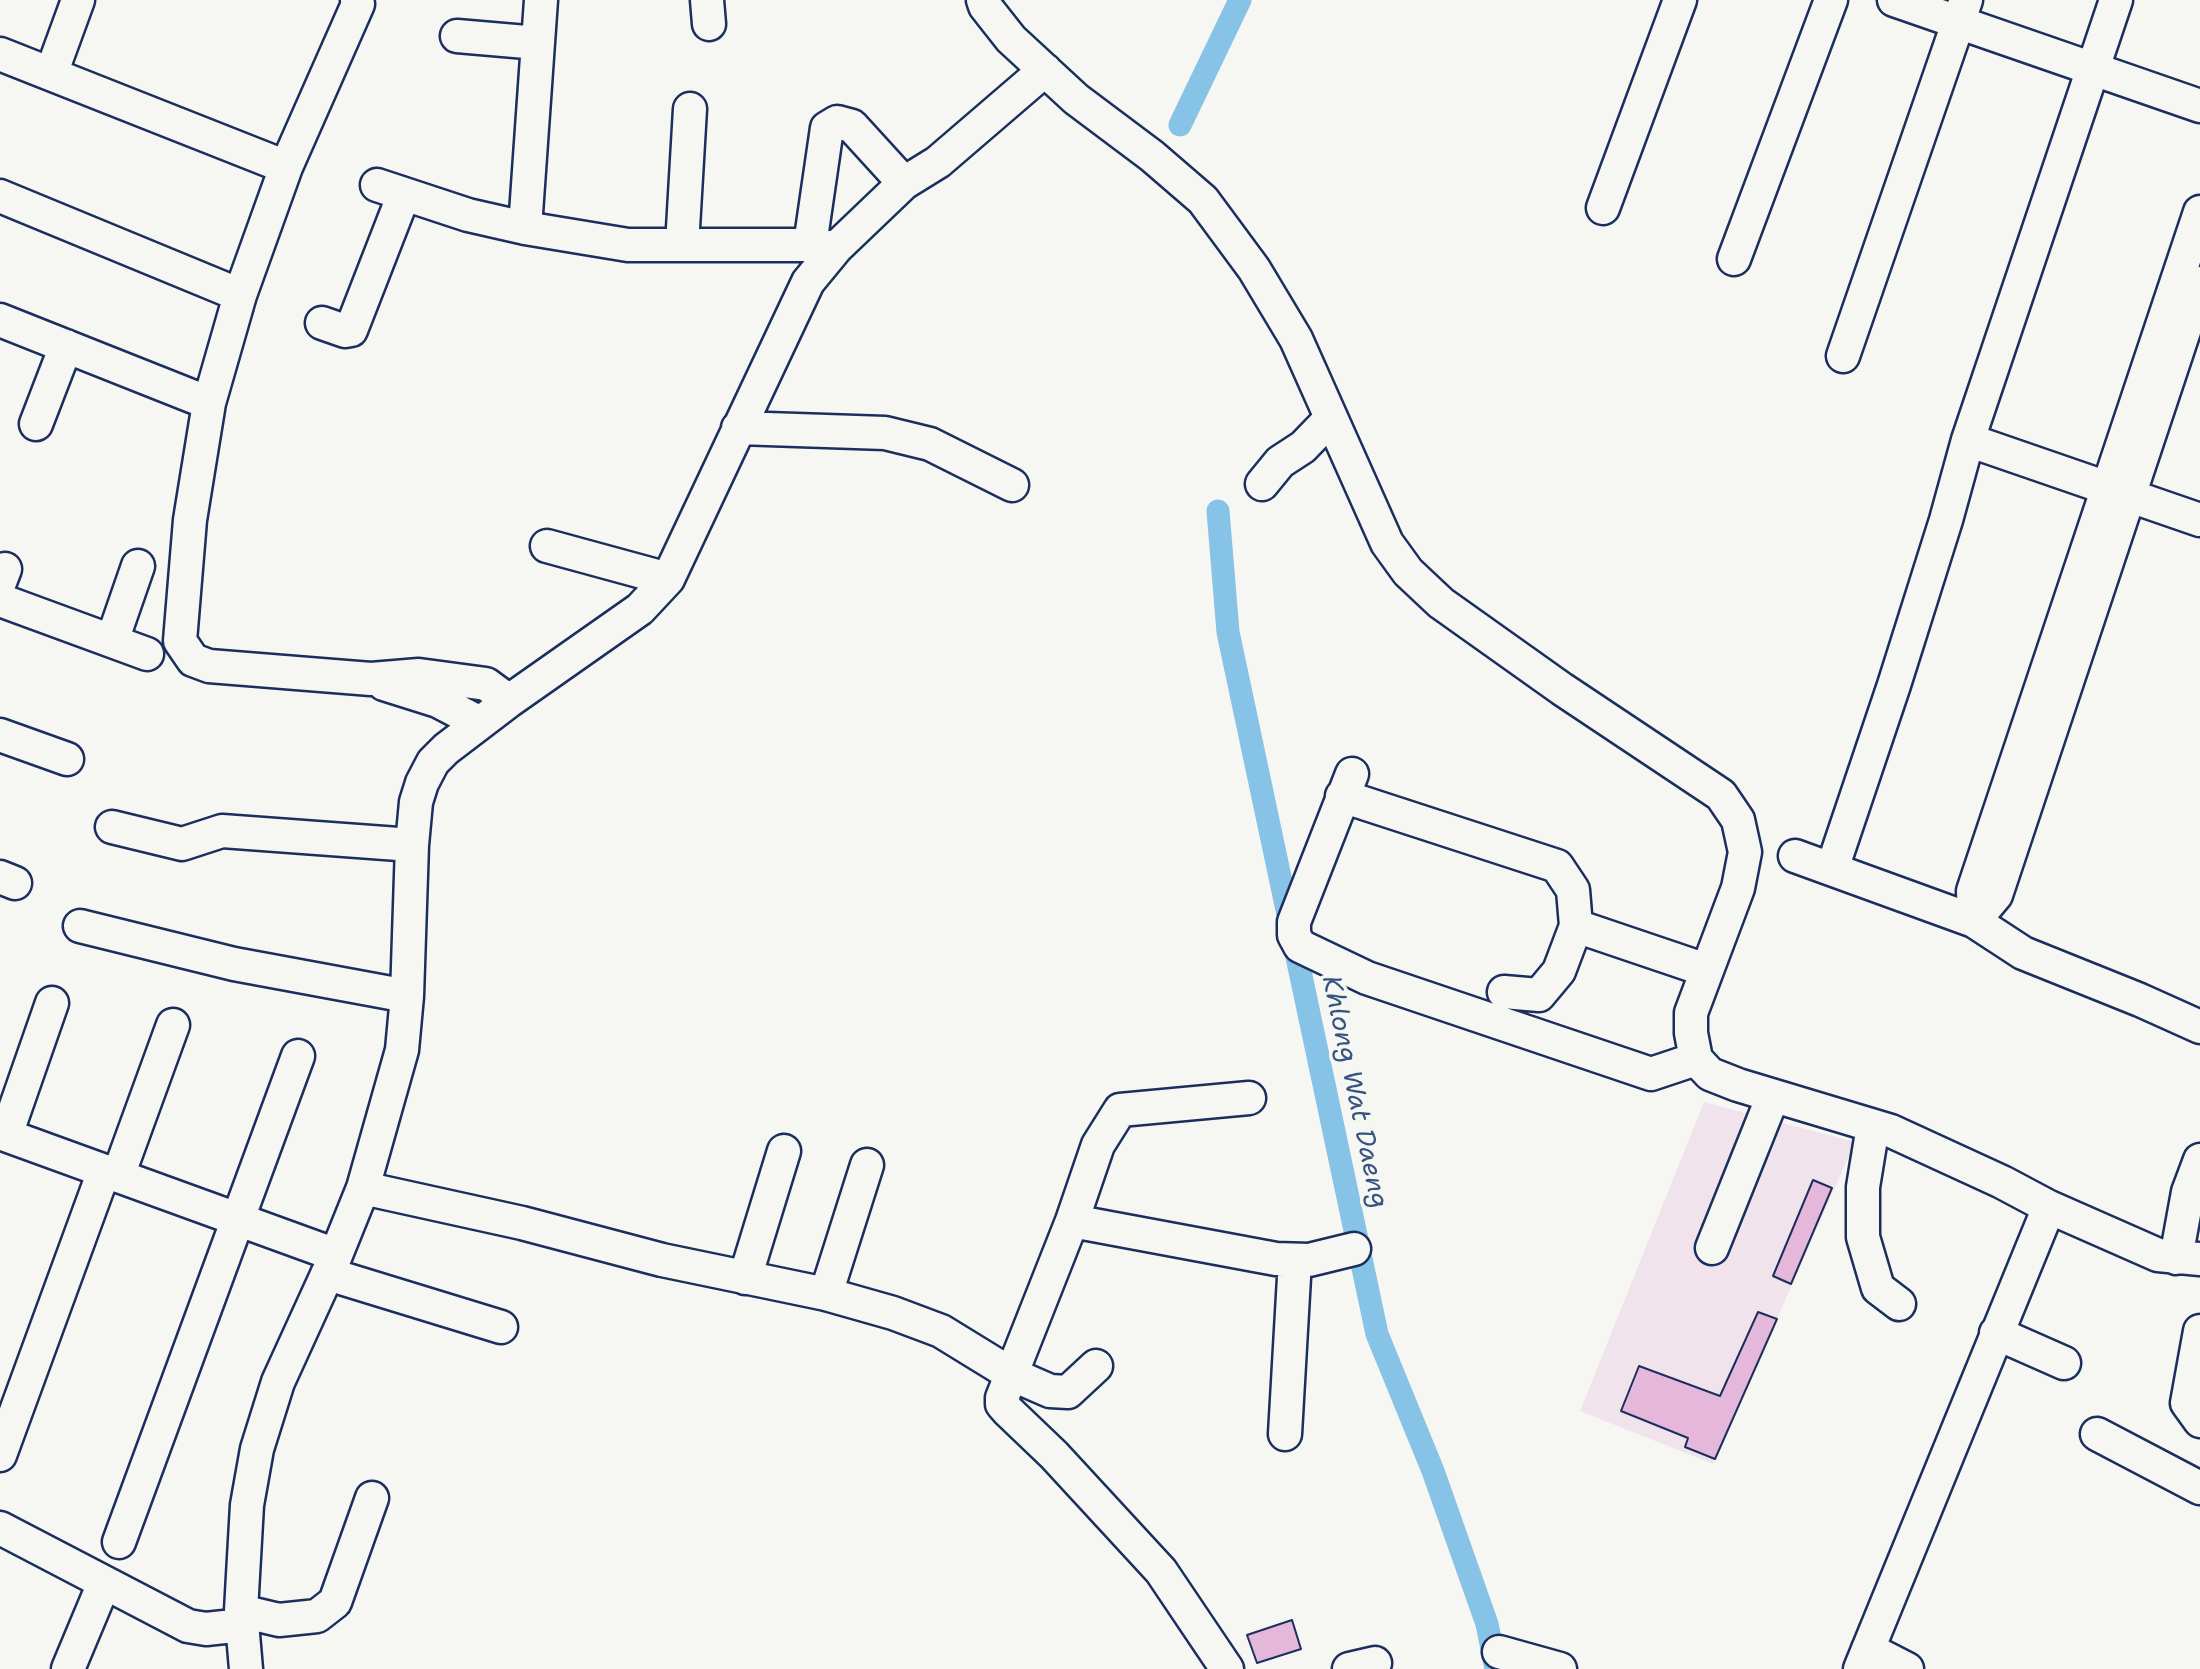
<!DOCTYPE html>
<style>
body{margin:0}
canvas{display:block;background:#f6f6f2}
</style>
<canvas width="2200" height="1669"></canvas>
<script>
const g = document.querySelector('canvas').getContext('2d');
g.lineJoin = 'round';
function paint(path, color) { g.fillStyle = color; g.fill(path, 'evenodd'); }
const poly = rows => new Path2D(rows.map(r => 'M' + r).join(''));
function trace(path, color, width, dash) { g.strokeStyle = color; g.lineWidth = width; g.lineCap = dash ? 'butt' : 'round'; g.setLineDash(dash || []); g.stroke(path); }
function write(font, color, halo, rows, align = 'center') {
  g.font = font + ' "Shantell Sans",sans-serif'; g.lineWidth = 7; g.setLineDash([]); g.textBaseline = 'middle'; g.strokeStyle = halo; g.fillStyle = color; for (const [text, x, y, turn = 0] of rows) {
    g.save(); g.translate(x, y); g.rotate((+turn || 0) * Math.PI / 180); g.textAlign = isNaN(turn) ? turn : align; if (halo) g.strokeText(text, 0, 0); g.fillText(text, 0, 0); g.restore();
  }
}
paint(poly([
 [1704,1102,1855,1142,1713,1464,1580,1411]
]), '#f1e3eb');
trace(poly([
 [1180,125,1240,0],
 [1218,511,1228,632,1377,1334,1433,1471,1487,1624,1496,1669]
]), '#86c3e6', 23);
const building = poly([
 [1813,1180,1832,1188,1791,1284,1773,1276,1813,1180],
 [1758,1312,1777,1319,1715,1459,1685,1447,1688,1438,1621,1411,1639,1366,1720,1396,1758,1312],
 [1292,1620,1301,1649,1257,1663,1247,1635,1292,1620]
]);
paint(building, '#e5b7da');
trace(building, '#1b2f5e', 2);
const minor = poly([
 [357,0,358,4,286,167,240,295,209,403,190,520,180,641,193,660,209,666,371,679,419,675,486,684,509,701],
 [707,0,709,24],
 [983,0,985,6,1011,39,1076,99,1152,156,1203,200,1254,269,1296,339,1387,543,1408,572,1441,603,1562,689,1721,795,1738,820,1745,852,1738,888,1691,1013,1691,1033,1696,1059,1710,1074,1738,1085,1891,1131,2002,1182,2049,1207,2158,1255,2200,1259],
 [1894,0,2200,106],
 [457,36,538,43],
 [0,54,286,167],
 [51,74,78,0],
 [377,185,468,215,525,228,628,245,810,245,836,248],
 [0,196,240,295],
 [1603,208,1680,0],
 [525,228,541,0],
 [682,245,690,109],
 [810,245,827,128,837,122,852,126,904,183],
 [1734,259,1831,0],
 [0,320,209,403],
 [322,323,345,331,351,330,404,194],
 [1843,356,1966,0],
 [36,424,66,346],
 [738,428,885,433,930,444,1012,485],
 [1968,440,2200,520],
 [1262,484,1280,462,1303,447,1331,418],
 [547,546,668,579],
 [0,582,5,569],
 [0,600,147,654],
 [112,641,138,566],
 [384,684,438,701,480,723],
 [0,735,67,759],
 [1352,774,1294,922,1294,935,1300,946,1367,978,1651,1074,1696,1059],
 [1342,796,1557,866,1573,890,1576,926,1706,970],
 [112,827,182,844,222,831,412,845],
 [1795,856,1974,921,2023,953,2140,1000,2200,1027],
 [1832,869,1894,685,1946,520,1968,440,2116,0],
 [0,877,15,883],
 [1974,921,1973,891,2200,212],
 [1974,921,1996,895,2200,283],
 [80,926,234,964,407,996],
 [1504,992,1539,995,1559,971,1576,926],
 [1873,1126,1863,1187,1863,1237,1878,1288,1899,1304],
 [0,1133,336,1255],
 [6,1135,52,1003],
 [118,1176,173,1025],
 [363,1188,522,1223,662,1260,826,1294,893,1313,941,1331,1011,1374,1050,1391,1068,1392,1096,1366],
 [1072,1221,1276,1259,1309,1260,1354,1249],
 [1712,1248,1773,1096],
 [2176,1258,2188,1192,2200,1160],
 [328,1274,501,1327],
 [745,1278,784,1151],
 [826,1294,867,1165],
 [2200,1331,2187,1403,2200,1421],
 [1996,1333,2064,1363],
 [1285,1434,1295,1260],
 [2097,1434,2200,1488],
 [0,1455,104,1171],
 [0,1528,188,1626,206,1629,243,1625],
 [119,1542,298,1056],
 [241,1611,279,1620,317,1616,335,1602,372,1498],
 [1868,1649,1907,1669],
 [1499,1652,1560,1669],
 [68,1669,104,1583],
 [246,1669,241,1611,243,1575,247,1505,257,1449,278,1382,336,1255,363,1188,402,1050,407,996,412,845,416,802,422,783,433,762,446,749,509,701,640,609,668,579,808,282,836,248,904,183,938,162,1045,70],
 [1227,1669,1161,1571,1054,1455,1008,1411,1002,1404,1002,1398,1072,1221,1098,1145,1120,1110,1249,1098],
 [1349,1669,1375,1663],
 [1860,1669,2049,1207]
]);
trace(minor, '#1b2f5e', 37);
trace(minor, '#f6f6f2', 32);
write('italic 26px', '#365480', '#f6f6f2', [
 ["Khlong Wat Daeng",1354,1092,78]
]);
</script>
